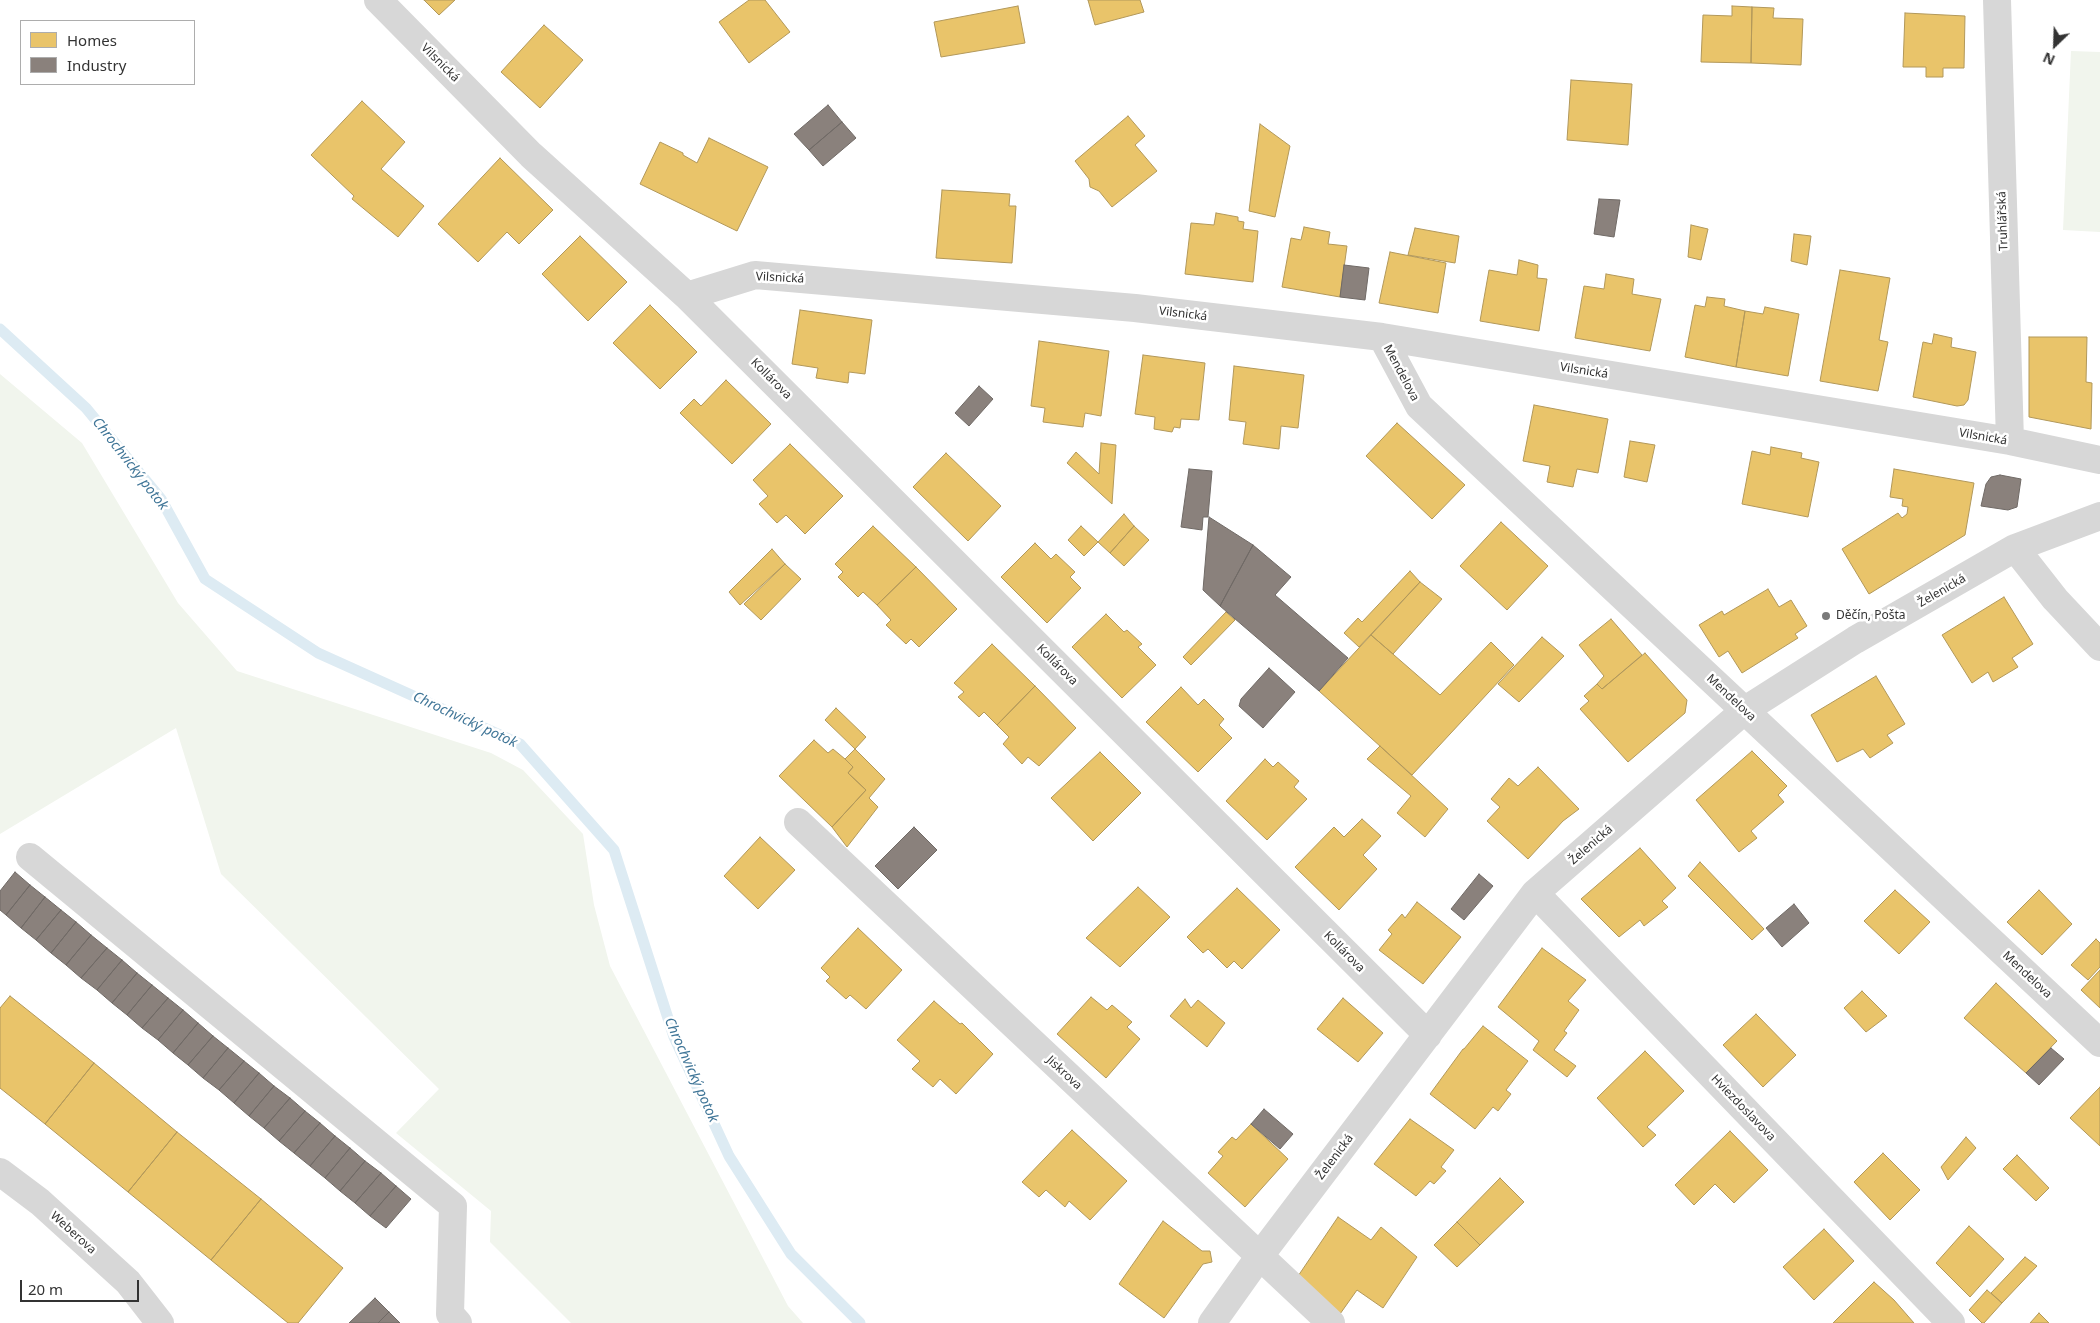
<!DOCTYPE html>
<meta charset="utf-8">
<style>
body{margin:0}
#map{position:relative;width:2100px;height:1323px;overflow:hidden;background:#fff;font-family:"Noto Sans",sans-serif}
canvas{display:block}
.legend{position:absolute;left:20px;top:20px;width:175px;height:65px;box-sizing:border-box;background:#fff;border:1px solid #adadad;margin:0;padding:6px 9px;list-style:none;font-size:15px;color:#333}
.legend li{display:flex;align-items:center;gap:10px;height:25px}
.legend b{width:25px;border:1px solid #adadad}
.north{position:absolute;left:2030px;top:20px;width:50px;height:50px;-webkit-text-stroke:4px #fff;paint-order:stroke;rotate:204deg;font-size:14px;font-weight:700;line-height:20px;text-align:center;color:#333}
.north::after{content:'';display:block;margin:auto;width:18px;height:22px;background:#333;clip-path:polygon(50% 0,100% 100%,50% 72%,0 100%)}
.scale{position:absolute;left:20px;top:1280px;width:119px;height:22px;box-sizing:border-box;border:2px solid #333;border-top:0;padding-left:6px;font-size:15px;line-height:18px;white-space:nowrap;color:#333;-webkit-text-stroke:4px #fff;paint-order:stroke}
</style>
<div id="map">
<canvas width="2100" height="1323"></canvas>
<ul class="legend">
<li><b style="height:14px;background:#e9c46a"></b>Homes</li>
<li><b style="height:14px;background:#8a817c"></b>Industry</li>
</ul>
<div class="north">N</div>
<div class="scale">20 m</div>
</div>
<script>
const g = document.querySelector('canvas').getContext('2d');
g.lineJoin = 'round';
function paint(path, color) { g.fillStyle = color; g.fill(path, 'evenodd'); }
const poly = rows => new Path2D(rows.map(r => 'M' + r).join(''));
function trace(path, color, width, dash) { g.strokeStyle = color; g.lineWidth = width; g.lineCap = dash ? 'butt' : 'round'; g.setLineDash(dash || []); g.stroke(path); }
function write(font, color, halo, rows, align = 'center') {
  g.font = font + ' "Noto Sans",sans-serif'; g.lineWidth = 5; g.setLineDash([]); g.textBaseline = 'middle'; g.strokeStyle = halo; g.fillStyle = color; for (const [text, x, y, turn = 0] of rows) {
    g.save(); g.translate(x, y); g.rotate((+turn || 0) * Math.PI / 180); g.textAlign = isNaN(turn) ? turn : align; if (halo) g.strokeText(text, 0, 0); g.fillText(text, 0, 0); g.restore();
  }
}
paint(poly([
 [2071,51,2100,52,2100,232,2063,230],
 [0,374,82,443,178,603,237,671,491,753,523,770,583,834,594,905,610,966,788,1306,803,1323,571,1323,490,1242,491,1211,396,1133,439,1089,221,874,176,728,0,834]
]), '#f1f5ed');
const homes = poly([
 [424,0,455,0,439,15,424,0],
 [749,0,765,0,790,32,749,63,719,22,749,0],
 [1088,0,1140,0,1144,12,1095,25,1088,0],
 [1018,6,1025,43,941,57,934,22,1018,6],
 [1732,6,1752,7,1751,63,1701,62,1703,15,1732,16,1732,6],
 [1752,7,1774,8,1773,18,1803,19,1801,65,1751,63,1752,7],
 [1905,13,1965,16,1964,68,1943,68,1943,77,1926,77,1926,67,1903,67,1905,13],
 [544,25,583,60,540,108,501,72,544,25],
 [1571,80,1632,84,1628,145,1567,140,1571,80],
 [362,101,405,142,381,169,424,206,398,237,352,199,354,196,311,155,362,101],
 [1128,116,1145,136,1135,145,1157,171,1112,207,1099,191,1090,187,1089,179,1075,161,1128,116],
 [1260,124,1290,146,1275,217,1249,211,1260,124],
 [709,138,768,167,737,231,640,184,660,142,683,153,683,155,697,163,709,138],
 [500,158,553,210,519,244,507,232,478,262,438,224,500,158],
 [942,190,1010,194,1009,206,1016,206,1012,263,936,258,942,190],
 [1216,213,1238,217,1238,221,1244,222,1243,229,1258,231,1253,282,1185,274,1191,223,1214,225,1216,213],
 [1691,225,1708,229,1701,260,1688,257,1691,225],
 [1304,227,1330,232,1328,244,1347,246,1340,297,1282,287,1291,238,1301,240,1304,227],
 [1415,228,1459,236,1455,263,1408,255,1415,228],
 [1794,234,1811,236,1807,265,1791,261,1794,234],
 [580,236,627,282,588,321,542,274,580,236],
 [1390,252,1446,263,1438,313,1379,303,1390,252],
 [1519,260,1538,265,1537,278,1547,279,1539,331,1480,321,1489,270,1517,275,1519,260],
 [1840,270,1890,278,1879,340,1888,342,1878,391,1820,381,1840,270],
 [1606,274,1634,279,1632,294,1661,299,1650,351,1575,338,1584,286,1604,289,1606,274],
 [1707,297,1725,299,1724,306,1745,311,1736,367,1685,357,1695,305,1705,307,1707,297],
 [650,305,697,352,660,389,613,343,650,305],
 [1765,307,1799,314,1788,376,1736,367,1745,311,1763,314,1765,307],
 [800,310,872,320,865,374,849,372,848,383,816,378,818,368,792,364,800,310],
 [1934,334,1952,338,1951,347,1976,352,1968,400,1964,405,1957,406,1913,397,1923,342,1932,344,1934,334],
 [2029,337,2087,337,2086,382,2092,383,2091,429,2029,417,2029,337],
 [1039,341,1109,351,1101,416,1085,413,1083,427,1043,422,1045,408,1031,406,1039,341],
 [1143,355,1205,363,1199,420,1181,419,1180,428,1174,427,1172,432,1154,429,1155,417,1135,414,1143,355],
 [1234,366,1304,375,1298,428,1281,426,1279,449,1243,444,1246,422,1229,420,1234,366],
 [726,380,771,424,732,464,680,413,694,399,701,406,726,380],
 [1534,405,1608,419,1598,473,1577,469,1573,487,1547,482,1550,466,1523,461,1534,405],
 [1397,423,1465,485,1432,519,1366,456,1397,423],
 [1630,441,1655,445,1647,482,1624,477,1630,441],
 [1101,443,1116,445,1112,504,1067,463,1076,452,1099,474,1101,443],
 [790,444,843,496,805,534,786,515,777,523,759,504,768,496,753,480,790,444],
 [1771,447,1802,453,1801,458,1819,462,1808,517,1742,504,1752,451,1770,455,1771,447],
 [946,453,1001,506,968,541,913,487,946,453],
 [1894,469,1974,483,1965,535,1869,594,1842,549,1898,513,1902,518,1907,514,1908,507,1902,506,1903,499,1890,497,1894,469],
 [1124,514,1134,526,1110,553,1098,542,1124,514],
 [1501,522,1548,566,1507,610,1460,566,1501,522],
 [873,526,916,567,877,605,863,592,858,597,838,577,843,572,835,564,873,526],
 [1081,526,1098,542,1084,556,1068,540,1081,526],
 [1134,526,1149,540,1124,566,1110,553,1134,526],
 [1035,543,1051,559,1056,554,1075,572,1070,577,1081,588,1047,623,1001,577,1035,543],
 [772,549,785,564,740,605,729,592,772,549],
 [785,564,801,579,761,620,744,604,785,564],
 [916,567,957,609,919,647,911,639,906,644,886,625,891,620,877,605,916,567],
 [1410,571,1420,582,1359,647,1344,633,1358,618,1362,622,1410,571],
 [1420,582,1442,599,1393,654,1371,635,1420,582],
 [1768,589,1779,607,1791,600,1807,626,1795,634,1798,638,1742,673,1728,651,1719,657,1699,625,1722,611,1724,615,1768,589],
 [2004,597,2033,644,2012,658,2018,667,1993,682,1988,672,1972,683,1942,635,2004,597],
 [1226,612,1235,620,1191,665,1183,657,1226,612],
 [1106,614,1124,632,1127,630,1142,644,1138,647,1156,665,1122,698,1072,647,1106,614],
 [1611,619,1642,655,1602,689,1597,684,1604,676,1579,645,1611,619],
 [1371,635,1440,695,1491,642,1514,665,1412,775,1319,691,1371,635],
 [1542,637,1564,656,1519,702,1498,684,1542,637],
 [992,644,1035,686,997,725,984,712,979,717,958,697,964,692,954,683,992,644],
 [1645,653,1687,700,1685,713,1628,762,1580,709,1589,701,1584,696,1597,684,1602,689,1645,653],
 [1876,676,1905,724,1887,735,1893,743,1870,758,1863,749,1837,762,1811,715,1876,676],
 [1035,686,1076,728,1039,766,1028,757,1022,764,1003,744,1009,737,997,725,1035,686],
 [1181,687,1198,705,1204,699,1224,719,1219,725,1232,738,1198,772,1146,722,1181,687],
 [836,708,866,737,855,749,825,720,836,708],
 [814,740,828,753,833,749,845,759,853,767,848,773,866,790,832,827,779,776,814,740],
 [1380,746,1448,809,1425,837,1397,813,1411,796,1367,759,1380,746],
 [855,749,885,779,869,798,878,807,847,847,832,827,866,790,848,773,853,767,845,759,855,749],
 [1752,751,1787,786,1778,795,1784,802,1751,831,1757,838,1739,852,1696,800,1752,751],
 [1100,752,1141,793,1093,841,1051,798,1100,752],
 [1265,759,1273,767,1278,762,1299,781,1294,787,1307,799,1267,840,1226,801,1265,759],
 [1538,767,1579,809,1563,821,1528,859,1487,821,1500,807,1491,799,1509,778,1518,786,1538,767],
 [1362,819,1381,836,1363,855,1377,869,1339,910,1295,867,1334,827,1344,837,1362,819],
 [760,837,795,870,758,909,724,876,760,837],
 [1640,848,1676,888,1662,901,1668,907,1644,926,1640,920,1619,937,1581,899,1640,848],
 [1700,862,1764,929,1752,940,1688,876,1700,862],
 [1138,887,1170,917,1120,967,1086,938,1138,887],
 [1237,888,1280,930,1242,969,1234,961,1227,968,1208,949,1203,953,1187,937,1237,888],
 [1895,890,1930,922,1899,954,1864,921,1895,890],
 [2039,890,2072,924,2042,955,2007,922,2039,890],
 [1417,902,1461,937,1423,984,1379,950,1392,934,1388,930,1402,914,1405,918,1417,902],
 [858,928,902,970,866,1009,850,995,846,999,826,981,830,977,821,968,858,928],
 [2096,939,2100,943,2100,967,2088,980,2071,965,2096,939],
 [1542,948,1586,980,1568,1001,1579,1010,1564,1031,1567,1033,1554,1050,1576,1066,1567,1077,1533,1050,1539,1041,1498,1007,1542,948],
 [2100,970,2100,1008,2081,990,2100,970],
 [1996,983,2057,1041,2026,1073,1964,1018,1996,983],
 [1862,991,1887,1016,1866,1032,1844,1008,1862,991],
 [10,996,94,1063,45,1124,0,1088,0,1008,10,996],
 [1091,997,1107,1010,1112,1005,1132,1022,1127,1027,1140,1039,1106,1078,1057,1034,1091,997],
 [1343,998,1383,1033,1358,1062,1317,1029,1343,998],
 [1185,999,1191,1008,1198,1000,1225,1023,1207,1047,1170,1016,1185,999],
 [934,1001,960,1024,962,1023,993,1054,956,1094,940,1079,933,1087,912,1069,920,1061,897,1040,934,1001],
 [1756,1014,1796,1055,1763,1087,1723,1045,1756,1014],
 [1483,1026,1528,1061,1506,1090,1511,1094,1498,1111,1493,1107,1475,1129,1430,1094,1463,1049,1464,1049,1483,1026],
 [1645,1051,1684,1091,1647,1127,1656,1135,1643,1147,1597,1098,1645,1051],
 [94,1063,177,1132,128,1192,45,1124,94,1063],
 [2100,1087,2100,1146,2070,1118,2100,1087],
 [1410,1119,1454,1150,1441,1167,1446,1171,1434,1184,1430,1181,1416,1196,1374,1164,1410,1119],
 [1251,1124,1288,1159,1245,1207,1208,1173,1223,1156,1218,1152,1232,1137,1236,1140,1251,1124],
 [1072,1130,1127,1181,1090,1220,1069,1201,1065,1207,1046,1190,1039,1197,1022,1182,1072,1130],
 [1730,1131,1768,1170,1734,1203,1715,1184,1694,1205,1675,1185,1730,1131],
 [177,1132,261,1199,211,1260,128,1192,177,1132],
 [1966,1137,1976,1148,1948,1180,1941,1167,1966,1137],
 [1883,1153,1920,1190,1890,1220,1854,1182,1883,1153],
 [2017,1155,2049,1188,2036,1201,2003,1169,2017,1155],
 [1500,1178,1524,1202,1480,1245,1457,1222,1500,1178],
 [261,1199,343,1268,298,1323,288,1323,211,1260,261,1199],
 [1338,1217,1371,1240,1381,1227,1417,1257,1383,1308,1357,1290,1340,1314,1294,1282,1338,1217],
 [1163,1221,1202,1251,1210,1251,1212,1262,1203,1264,1164,1318,1119,1284,1163,1221],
 [1457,1222,1480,1245,1457,1267,1434,1245,1457,1222],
 [1969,1226,2004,1259,1970,1297,1936,1263,1969,1226],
 [1824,1229,1854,1261,1814,1300,1783,1267,1824,1229],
 [2025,1257,2037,1266,2002,1303,1991,1293,2025,1257],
 [1874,1282,1894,1300,1914,1323,1833,1323,1874,1282],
 [1987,1290,2002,1303,1984,1323,1982,1323,1969,1310,1987,1290],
 [2039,1313,2049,1323,2030,1323,2039,1313]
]);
paint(homes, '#e9c46a');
trace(homes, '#b2985a', 1);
const industry = poly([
 [828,105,842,122,809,150,794,134,828,105],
 [842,122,856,138,823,166,809,150,842,122],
 [1599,199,1620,200,1614,237,1594,234,1599,199],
 [1344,265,1369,268,1365,300,1340,297,1344,265],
 [979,386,993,399,969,426,955,413,979,386],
 [1189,469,1212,471,1208,517,1203,517,1202,530,1181,527,1189,469],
 [2000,475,2021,479,2017,507,2008,510,1981,506,1986,484,1991,477,2000,475],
 [1209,517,1253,545,1220,606,1203,590,1209,517],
 [1253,545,1291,577,1275,595,1348,658,1319,691,1220,606,1253,545],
 [1269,668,1295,692,1263,728,1239,706,1241,699,1269,668],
 [914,827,937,850,898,889,875,866,914,827],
 [15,872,30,885,6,915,0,910,0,891,15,872],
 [1479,874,1493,886,1464,920,1451,909,1479,874],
 [30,885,45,897,21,928,6,915,30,885],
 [45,897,61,910,36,940,21,928,45,897],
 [1794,904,1809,923,1782,947,1766,928,1794,904],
 [61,910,76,922,51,953,36,940,61,910],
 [76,922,91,935,66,965,51,953,76,922],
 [91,935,107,948,81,978,66,965,91,935],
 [107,948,122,960,97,990,81,978,107,948],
 [122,960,137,973,112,1003,97,990,122,960],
 [137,973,152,985,127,1015,112,1003,137,973],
 [152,985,168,998,142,1028,127,1015,152,985],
 [168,998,183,1010,158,1040,142,1028,168,998],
 [183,1010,198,1023,173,1053,158,1040,183,1010],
 [198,1023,213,1036,188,1065,173,1053,198,1023],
 [213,1036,228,1048,203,1078,188,1065,213,1036],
 [228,1048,244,1061,219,1090,203,1078,228,1048],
 [2051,1048,2064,1059,2039,1085,2026,1073,2051,1048],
 [244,1061,259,1073,234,1103,219,1090,244,1061],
 [259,1073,274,1086,249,1116,234,1103,259,1073],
 [274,1086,290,1098,264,1128,249,1116,274,1086],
 [290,1098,305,1111,279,1141,264,1128,290,1098],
 [1264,1109,1293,1134,1280,1149,1251,1124,1264,1109],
 [305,1111,320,1123,294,1153,279,1141,305,1111],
 [320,1123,335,1136,310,1166,294,1153,320,1123],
 [335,1136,350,1148,325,1178,310,1166,335,1136],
 [350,1148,365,1161,340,1191,325,1178,350,1148],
 [365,1161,381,1173,355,1203,340,1191,365,1161],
 [381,1173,396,1186,370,1216,355,1203,381,1173],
 [396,1186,411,1199,386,1228,370,1216,396,1186],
 [375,1298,389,1312,378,1323,349,1323,375,1298],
 [389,1312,400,1323,378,1323,389,1312]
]);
paint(industry, '#8a817c');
trace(industry, '#706a66', 1);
trace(poly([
 [0,329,86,408,161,499,205,579,318,653,520,744,614,850,674,1037,729,1156,791,1254,860,1323]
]), '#ddebf3', 11);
trace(poly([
 [378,0,531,155,687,296,755,275,1135,308,1382,337,2010,441,2100,460],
 [1997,0,2010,441],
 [687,296,1428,1035],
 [1382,337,1419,406,2100,1043],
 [2015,548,2055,599,2100,647],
 [798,822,1331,1323],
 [30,857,453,1206,450,1314,458,1323],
 [1535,893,1951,1323],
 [0,1172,40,1202,128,1282,160,1323],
 [1212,1323,1259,1257,1535,893,1745,710,1855,640,2015,548,2100,516]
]), '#d7d7d7', 28);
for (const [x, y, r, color] of [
 [1826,616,5,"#7a7a7a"]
]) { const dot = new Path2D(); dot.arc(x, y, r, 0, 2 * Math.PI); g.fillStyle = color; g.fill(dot); trace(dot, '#fff', 2); }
write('12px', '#333', '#fff', [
 ["Vilsnická",440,63,45],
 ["Truhlářská",2003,221,-92],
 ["Vilsnická",780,278,3],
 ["Vilsnická",1183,314,7],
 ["Vilsnická",1584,371,9],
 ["Mendelova",1401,373,62],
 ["Kollárova",771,379,45],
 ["Vilsnická",1983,437,10],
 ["Želenická",1942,591,-30],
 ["Kollárova",1057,665,45],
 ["Mendelova",1731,698,43],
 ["Želenická",1591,845,-41],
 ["Kollárova",1344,952,45],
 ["Mendelova",2027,975,43],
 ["Jiskrova",1064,1073,43],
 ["Hviezdoslavova",1743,1108,46],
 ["Želenická",1335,1157,-53],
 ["Weberova",73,1233,42]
]);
write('12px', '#333', '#fff', [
 ["Děčín, Pošta",1836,616]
], 'left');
write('italic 14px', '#3f7597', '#fff', [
 ["Chrochvický potok",130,464,52],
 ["Chrochvický potok",465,720,25],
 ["Chrochvický potok",691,1070,66]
]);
</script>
